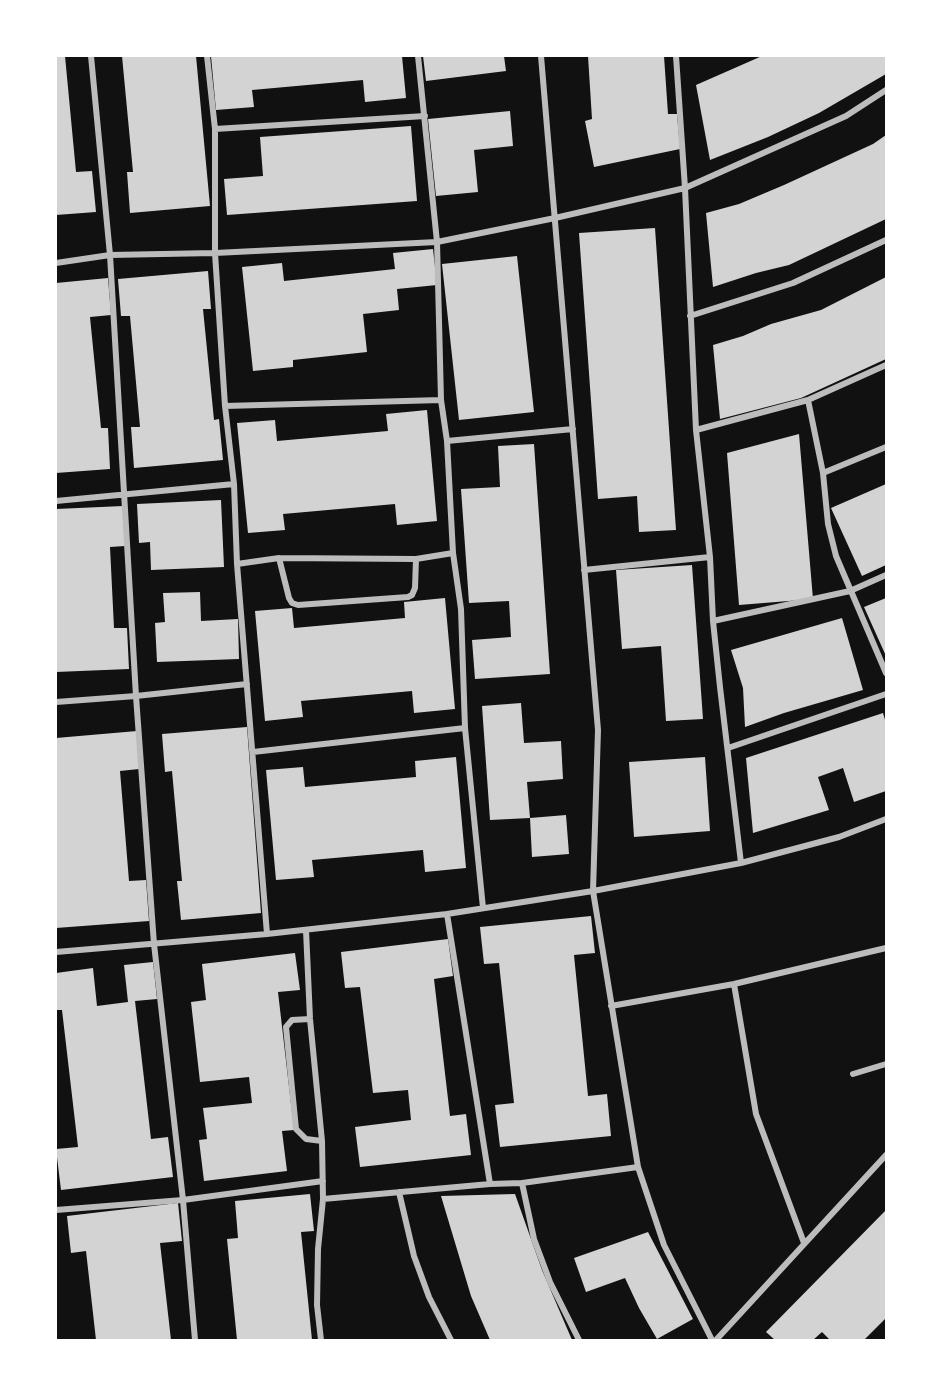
<!DOCTYPE html>
<style>
body{margin:0}
#map{position:relative;width:942px;height:1396px;overflow:hidden;background:#111;font-family:"Alegreya Sans",sans-serif}
canvas{display:block}
.frame{position:absolute;inset:0;border:57px solid #fff;pointer-events:none}
</style>
<div id="map">
<canvas width="942" height="1396"></canvas>
<div class="frame"></div>
</div>
<script>
const g = document.querySelector('canvas').getContext('2d');
g.lineJoin = 'round';
function paint(path, color) { g.fillStyle = color; g.fill(path, 'evenodd'); }
const poly = rows => new Path2D(rows.map(r => 'M' + r).join(''));
function trace(path, color, width, dash) { g.strokeStyle = color; g.lineWidth = width; g.lineCap = dash ? 'butt' : 'round'; g.setLineDash(dash || []); g.stroke(path); }
paint(poly([
 [56,56,65,56,76,172,92,171,96,212,56,215],
 [122,56,196,56,210,206,130,213,127,172,133,172],
 [211,56,402,56,406,98,365,102,363,80,252,90,254,107,216,110],
 [423,56,504,56,506,71,426,81],
 [588,56,664,56,668,114,677,114,680,149,594,167,585,121,592,119],
 [762,56,886,56,886,74,819,113,768,137,710,160,696,85],
 [510,111,513,146,474,150,478,192,436,196,428,119],
 [411,126,417,201,227,215,224,179,263,176,260,137],
 [886,135,886,219,789,265,756,273,713,287,706,213,739,204,784,185,873,144],
 [655,228,676,530,639,532,637,496,598,499,579,233],
 [433,249,437,285,397,289,399,310,363,314,367,352,293,360,293,367,253,371,242,267,282,263,284,281,395,269,393,253],
 [517,256,534,412,459,420,442,264],
 [208,271,211,309,203,309,214,420,219,419,223,460,134,468,131,427,140,427,130,316,121,316,118,279],
 [886,277,886,359,801,398,720,419,713,345,743,336,771,324,821,310],
 [108,278,111,315,90,317,101,428,108,428,110,469,56,473,56,283],
 [427,410,437,521,397,525,395,504,283,514,285,530,248,533,237,423,275,420,277,441,388,431,386,414],
 [799,434,813,599,739,605,727,453],
 [534,444,550,674,475,679,472,640,511,637,509,601,469,603,461,489,500,487,498,446],
 [886,484,886,565,862,576,831,508],
 [221,500,224,567,151,570,150,542,139,543,137,504],
 [123,506,125,546,110,547,114,628,127,628,129,669,56,672,56,509],
 [692,565,703,719,666,721,661,646,622,649,616,570],
 [200,592,201,621,238,619,239,659,157,662,155,623,165,622,163,593],
 [445,598,455,709,414,713,412,691,301,701,303,717,265,721,255,611,292,608,294,628,405,618,404,602],
 [886,598,886,656,864,607],
 [842,618,863,690,784,713,745,727,743,688,731,650],
 [521,703,524,743,561,741,563,779,527,782,530,818,490,820,482,706],
 [883,713,886,723,886,791,854,802,843,768,818,777,829,810,753,833,746,758],
 [247,727,261,913,181,920,177,881,182,881,172,771,165,772,162,734],
 [137,731,139,769,120,771,129,881,146,880,149,921,56,928,56,738],
 [456,757,466,868,425,872,423,850,312,860,314,877,276,880,266,770,303,767,305,787,416,777,415,761],
 [705,757,710,831,634,837,629,762],
 [566,815,569,854,532,857,530,818],
 [591,916,595,953,574,955,588,1096,607,1094,611,1136,500,1147,495,1105,514,1103,499,963,484,964,480,927],
 [448,939,453,976,434,979,450,1116,466,1114,471,1155,360,1167,355,1127,411,1120,408,1090,373,1093,360,987,345,988,341,952],
 [295,953,300,990,278,992,294,1130,282,1131,287,1171,204,1181,199,1140,207,1139,203,1108,252,1103,249,1077,200,1082,191,1002,206,1000,202,964],
 [153,962,157,999,135,1001,151,1139,168,1137,173,1177,61,1190,56,1149,78,1147,62,1010,56,1010,56,973,93,968,97,1006,128,1002,124,965],
 [310,1194,314,1231,301,1232,312,1340,237,1340,227,1239,238,1238,235,1201],
 [515,1194,542,1270,572,1340,490,1340,471,1296,441,1196],
 [178,1203,182,1241,160,1243,171,1340,96,1340,86,1251,71,1253,67,1216],
 [886,1210,886,1318,864,1340,830,1340,822,1332,813,1340,775,1340,766,1332],
 [648,1232,693,1319,657,1339,639,1308,625,1278,586,1292,574,1258]
]), '#d3d3d3');
trace(poly([
 [91,56,110,255,136,696,154,944,183,1200,195,1340],
 [207,56,215,129,215,253,225,406,234,484,237,564,267,934],
 [418,56,437,242,441,400,447,441,453,553,461,609,465,728,483,908],
 [541,56,598,730,593,891,638,1167,664,1245,712,1340],
 [676,56,685,188,696,430,710,557,713,621,720,687,741,863],
 [215,129,425,116],
 [56,263,110,255,215,253,437,242,555,218,685,188,846,116,886,90],
 [690,316,793,283,886,240],
 [808,400,823,473,828,524,836,556,886,673],
 [225,406,441,400],
 [696,430,808,400,886,365],
 [447,441,573,429],
 [823,473,886,447],
 [56,501,234,484],
 [279,558,289,598,292,603,298,605,408,597,412,595,415,588,416,559],
 [237,564,279,558,416,559,453,553],
 [584,570,710,557],
 [713,621,850,591,886,575],
 [56,702,136,696,247,684],
 [728,748,886,694],
 [253,752,465,728],
 [447,914,490,1184],
 [306,930,310,1019,322,1141,323,1199,318,1249,317,1305,321,1340],
 [56,952,267,934,447,914,593,891,741,863,839,837,886,819],
 [734,984,756,1114,804,1243],
 [611,1006,734,984,886,948],
 [310,1019,292,1020,286,1027,296,1129,306,1139,322,1141],
 [853,1074,886,1064],
 [522,1183,534,1239,550,1282,579,1340],
 [399,1192,414,1256,429,1297,451,1340],
 [323,1199,490,1184,522,1183,638,1167],
 [56,1210,183,1200,323,1181],
 [716,1340,886,1155]
]), '#bcbcbc', 6);
</script>
